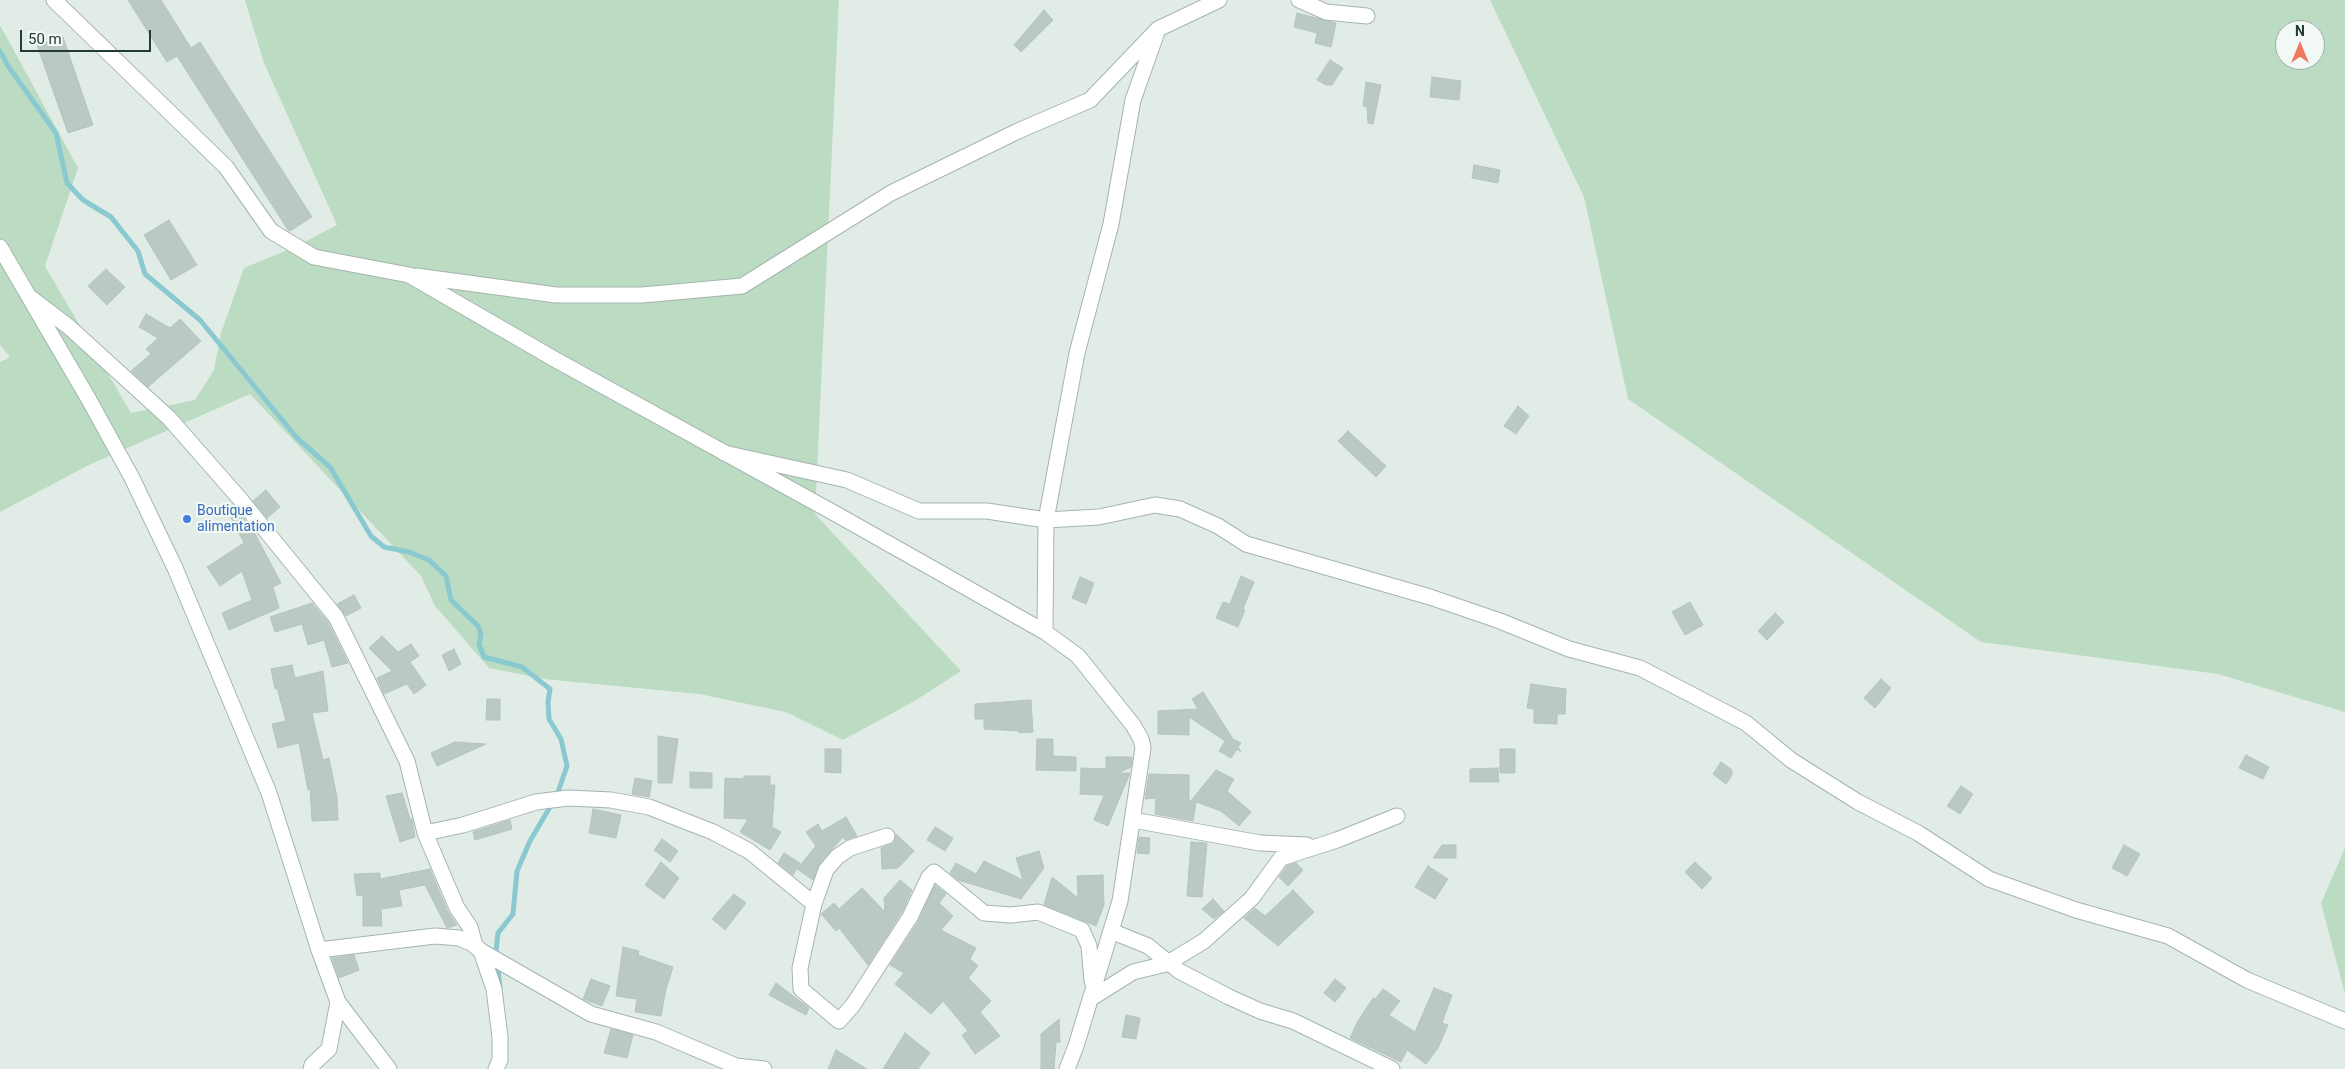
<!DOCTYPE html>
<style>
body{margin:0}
#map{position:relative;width:2345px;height:1069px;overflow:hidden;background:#e2ece7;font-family:Roboto,sans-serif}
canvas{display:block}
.north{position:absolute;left:2275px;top:20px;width:50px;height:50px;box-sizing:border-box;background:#f2f8f5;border:1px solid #9fada8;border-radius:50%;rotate:0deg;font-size:14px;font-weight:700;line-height:20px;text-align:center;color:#223c34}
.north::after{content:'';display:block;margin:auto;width:18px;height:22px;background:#ef795d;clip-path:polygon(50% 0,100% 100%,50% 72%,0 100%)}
.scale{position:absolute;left:20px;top:30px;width:131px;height:22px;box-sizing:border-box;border:2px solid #223c34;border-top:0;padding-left:6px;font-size:15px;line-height:18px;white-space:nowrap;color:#223c34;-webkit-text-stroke:4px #f2f8f5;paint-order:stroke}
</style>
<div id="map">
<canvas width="2345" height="1069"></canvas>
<div class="north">N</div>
<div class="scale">50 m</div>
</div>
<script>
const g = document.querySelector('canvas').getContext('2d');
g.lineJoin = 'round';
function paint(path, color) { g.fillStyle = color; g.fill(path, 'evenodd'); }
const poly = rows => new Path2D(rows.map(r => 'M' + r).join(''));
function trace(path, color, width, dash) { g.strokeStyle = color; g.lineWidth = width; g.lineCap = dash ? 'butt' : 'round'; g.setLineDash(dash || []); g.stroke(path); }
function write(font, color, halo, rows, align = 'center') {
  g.font = font + ' Roboto,sans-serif'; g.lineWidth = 4.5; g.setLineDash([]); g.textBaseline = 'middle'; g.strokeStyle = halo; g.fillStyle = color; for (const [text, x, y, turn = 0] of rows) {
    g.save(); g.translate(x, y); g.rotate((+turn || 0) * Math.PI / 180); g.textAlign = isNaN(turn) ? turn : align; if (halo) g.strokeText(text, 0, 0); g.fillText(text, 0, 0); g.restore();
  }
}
paint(poly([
 [245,0,839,0,815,514,961,671,913,702,843,740,786,712,699,694,544,679,489,668,435,606,421,576,250,394,89,465,0,512,0,362,10,357,0,345,0,25,78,168,45,266,131,413,195,400,214,370,221,333,244,268,295,247,337,225,264,63],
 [1490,0,2345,0,2345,712,2218,674,1981,642,1628,399,1584,197],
 [2285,30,2315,30,2315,60,2285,60],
 [2345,848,2345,994,2321,903]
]), '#bbdcc2');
trace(poly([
 [0,51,8,66,56,133,67,183,83,200,111,217,138,251,145,274,200,320,297,438,330,467,371,536,384,547,409,552,429,560,446,576,451,600,478,626,481,634,479,644,484,657,522,667,550,689,548,702,549,719,561,739,567,766,557,795,530,841,517,871,513,914,498,933,496,951,500,987]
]), '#8bc9d0', 5);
const building = poly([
 [128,0,161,0,191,48,200,42,312,217,290,231,288,230,177,56,167,62,128,0],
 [1044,10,1053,20,1021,52,1014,45,1044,10],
 [1297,13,1336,23,1331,47,1315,43,1317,33,1294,27,1297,13],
 [63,37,93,125,68,133,37,45,63,37],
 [1330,60,1343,68,1332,85,1326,85,1317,80,1330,60],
 [1432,77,1461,81,1459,100,1430,97,1432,77],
 [1366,82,1381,85,1373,124,1368,123,1367,107,1363,106,1366,82],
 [1474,165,1500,170,1498,183,1472,178,1474,165],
 [169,220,197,265,171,280,144,235,169,220],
 [106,269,125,287,107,305,88,286,106,269],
 [146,314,170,328,180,319,201,341,148,387,131,371,151,354,146,349,158,338,139,327,146,314],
 [1518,406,1529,416,1516,434,1504,426,1518,406],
 [1348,431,1386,466,1376,477,1338,441,1348,431],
 [266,490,280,507,267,518,253,501,266,490],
 [233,505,253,530,281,583,273,587,279,608,229,630,222,613,252,600,242,571,220,586,207,567,244,543,227,509,233,505],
 [1241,576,1254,582,1243,609,1245,610,1238,627,1216,618,1223,602,1230,604,1241,576],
 [1080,577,1094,583,1086,604,1072,598,1080,577],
 [354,595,361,608,346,616,337,604,354,595],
 [1690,602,1703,625,1685,635,1672,612,1690,602],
 [312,603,328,622,348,663,332,667,324,640,308,645,302,624,275,632,270,617,312,603],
 [1775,613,1784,622,1767,640,1758,631,1775,613],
 [382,636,398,652,411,644,419,656,410,662,426,685,414,694,407,684,384,694,377,678,392,671,369,648,382,636],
 [454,649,461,664,449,671,442,655,454,649],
 [292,665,295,678,323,671,328,711,312,713,323,760,329,758,337,797,338,820,312,821,310,789,308,790,299,743,278,748,272,724,286,721,277,688,275,689,271,669,292,665],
 [1881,679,1891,688,1875,708,1864,698,1881,679],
 [1531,684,1566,689,1565,714,1557,714,1557,724,1534,723,1534,709,1527,708,1531,684],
 [1203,692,1233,739,1241,743,1238,747,1241,752,1237,749,1231,758,1219,751,1225,741,1189,717,1189,735,1158,734,1158,711,1198,709,1192,699,1203,692],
 [487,699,500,699,500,720,486,720,487,699],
 [1031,700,1033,732,1019,733,1019,731,984,729,984,719,975,719,975,704,1031,700],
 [658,736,678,739,672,783,658,783,658,736],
 [1037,739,1053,739,1053,756,1076,757,1076,771,1036,770,1037,739],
 [455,742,486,744,437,766,431,753,455,742],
 [825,749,841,749,841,773,825,772,825,749],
 [1500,749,1515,749,1515,773,1500,773,1500,749],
 [2246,755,2269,767,2263,779,2239,768,2246,755],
 [1106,757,1132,757,1131,767,1118,773,1130,773,1108,826,1094,820,1104,795,1080,794,1081,768,1106,769,1106,757],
 [1721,762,1732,770,1732,775,1726,784,1713,774,1721,762],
 [1498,768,1499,782,1470,782,1470,769,1498,768],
 [1216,770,1234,779,1227,791,1251,812,1239,826,1221,811,1196,802,1193,821,1155,814,1156,798,1145,799,1149,774,1189,775,1189,803,1216,770],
 [690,772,712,773,712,788,690,788,690,772],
 [744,776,770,776,770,785,775,785,772,827,781,832,770,850,740,832,748,819,724,818,725,778,744,779,744,776],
 [635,778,652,781,649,797,632,794,635,778],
 [1961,786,1973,794,1960,814,1947,806,1961,786],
 [402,793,410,819,412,819,415,837,400,842,386,796,402,793],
 [593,809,621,815,616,838,589,833,593,809],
 [846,817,857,836,845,840,843,837,819,864,813,880,797,869,816,846,806,832,818,824,822,831,846,817],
 [510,820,512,829,475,840,473,832,510,820],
 [935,827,953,838,945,851,927,840,935,827],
 [896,834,914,851,898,868,882,869,881,848,894,843,896,834],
 [1139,837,1150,838,1149,854,1137,853,1139,837],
 [662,839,678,851,670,862,654,850,662,839],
 [1191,842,1207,843,1202,897,1187,896,1191,842],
 [1442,845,1456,845,1456,858,1433,858,1442,845],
 [2124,845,2140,854,2127,876,2112,868,2124,845],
 [1039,851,1044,868,1021,899,958,880,950,873,956,863,976,874,984,861,1023,880,1016,858,1039,851],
 [784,853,800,863,793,875,778,863,784,853],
 [661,862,679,878,664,899,645,885,661,862],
 [1695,862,1712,878,1702,889,1685,872,1695,862],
 [1296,863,1303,870,1288,886,1279,877,1287,866,1296,863],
 [1428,866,1448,879,1435,899,1415,887,1428,866],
 [430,869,448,912,457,925,447,928,425,885,399,890,402,906,381,909,382,926,363,926,363,895,357,896,354,874,380,873,380,879,430,869],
 [1103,875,1104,905,1096,926,1044,905,1052,877,1078,898,1077,876,1103,875],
 [900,880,912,890,902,912,868,965,839,928,836,931,821,914,834,903,839,909,862,888,885,912,884,898,900,880],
 [935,885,946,894,939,903,953,916,941,930,976,948,970,959,978,966,968,978,991,1001,980,1012,1000,1036,975,1054,962,1035,968,1031,943,1001,931,1014,895,984,904,973,890,965,918,922,935,885],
 [1293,890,1314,912,1278,946,1244,918,1255,908,1265,916,1293,890],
 [734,894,746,903,725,930,712,919,734,894],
 [1213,899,1224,911,1214,919,1202,909,1213,899],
 [623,947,639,951,638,955,673,967,666,989,661,1016,635,1012,637,999,616,996,623,947],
 [354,955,359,970,339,978,332,958,354,955],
 [591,979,610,986,602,1006,583,999,591,979],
 [1335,979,1346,988,1335,1002,1324,993,1335,979],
 [776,983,809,1008,806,1015,769,995,776,983],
 [1434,988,1452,995,1442,1023,1448,1025,1438,1048,1426,1064,1407,1050,1401,1062,1350,1038,1358,1021,1373,998,1375,999,1383,989,1400,1001,1389,1015,1415,1032,1434,988],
 [1126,1015,1140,1018,1136,1039,1122,1037,1126,1015],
 [1059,1019,1060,1042,1056,1042,1054,1069,1041,1069,1041,1034,1059,1019],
 [611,1029,633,1035,627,1058,604,1053,611,1029],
 [905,1033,930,1053,918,1069,883,1069,905,1033],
 [836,1050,867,1069,828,1069,836,1050]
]);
paint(building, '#bac9c3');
trace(building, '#b4c5bd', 1);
const street = poly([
 [54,0,226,167,271,231,314,257,409,275,556,360,836,514,1045,632,1078,656,1133,725,1141,739,1143,748,1120,901,1076,1046,1067,1069],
 [1299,0,1326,12,1367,16],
 [416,276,556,295,642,295,742,286,891,193,1018,131,1090,100,1158,29,1219,0],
 [31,298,69,327,169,418,240,499,336,617,407,761,425,833,457,908,470,927,475,946],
 [724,453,847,480,919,511,987,511,1046,520,1099,517,1155,505,1180,509,1218,526,1246,544,1430,597,1500,621,1569,649,1640,668,1746,723,1791,760,1858,802,1918,833,1989,879,2076,910,2168,936,2247,980,2345,1021],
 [1045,632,1046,520,1077,353,1111,224,1133,100,1156,35],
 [1133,820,1260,843,1307,845],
 [425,833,463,825,536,802,568,798,611,800,649,807,713,832,749,851,814,904,800,968,801,989,839,1021,853,1005,910,917,929,877,934,872,984,913,1011,915,1038,912,1082,930,1089,946,1092,981],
 [814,904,826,870,837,857,850,848,887,836],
 [1111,931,1148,946,1179,971,1229,997,1260,1011,1293,1021,1392,1069],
 [319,950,435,936,459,938,473,944,481,951,591,1014,656,1032,736,1066,764,1069],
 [481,951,494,989,500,1037,500,1060,496,1069],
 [1090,999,1133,972,1166,964,1204,941,1252,898,1281,858,1337,840,1397,816],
 [311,1069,312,1065,329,1049,338,1002]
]);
const secondary = poly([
 [0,247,88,398,132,478,175,568,269,793,319,950,338,1002,389,1069]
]);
trace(street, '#a5b4ae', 17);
trace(secondary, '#a0b7ae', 17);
trace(street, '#fff', 15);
trace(secondary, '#fff', 15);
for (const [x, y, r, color] of [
 [187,519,5,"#3f7fe0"]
]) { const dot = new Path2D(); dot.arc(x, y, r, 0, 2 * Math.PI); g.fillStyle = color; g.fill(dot); trace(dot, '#f2f8f5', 2); }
write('14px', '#366cbe', '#f2f8f5', [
 ["Boutique",197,511],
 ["alimentation",197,527]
], 'left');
</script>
